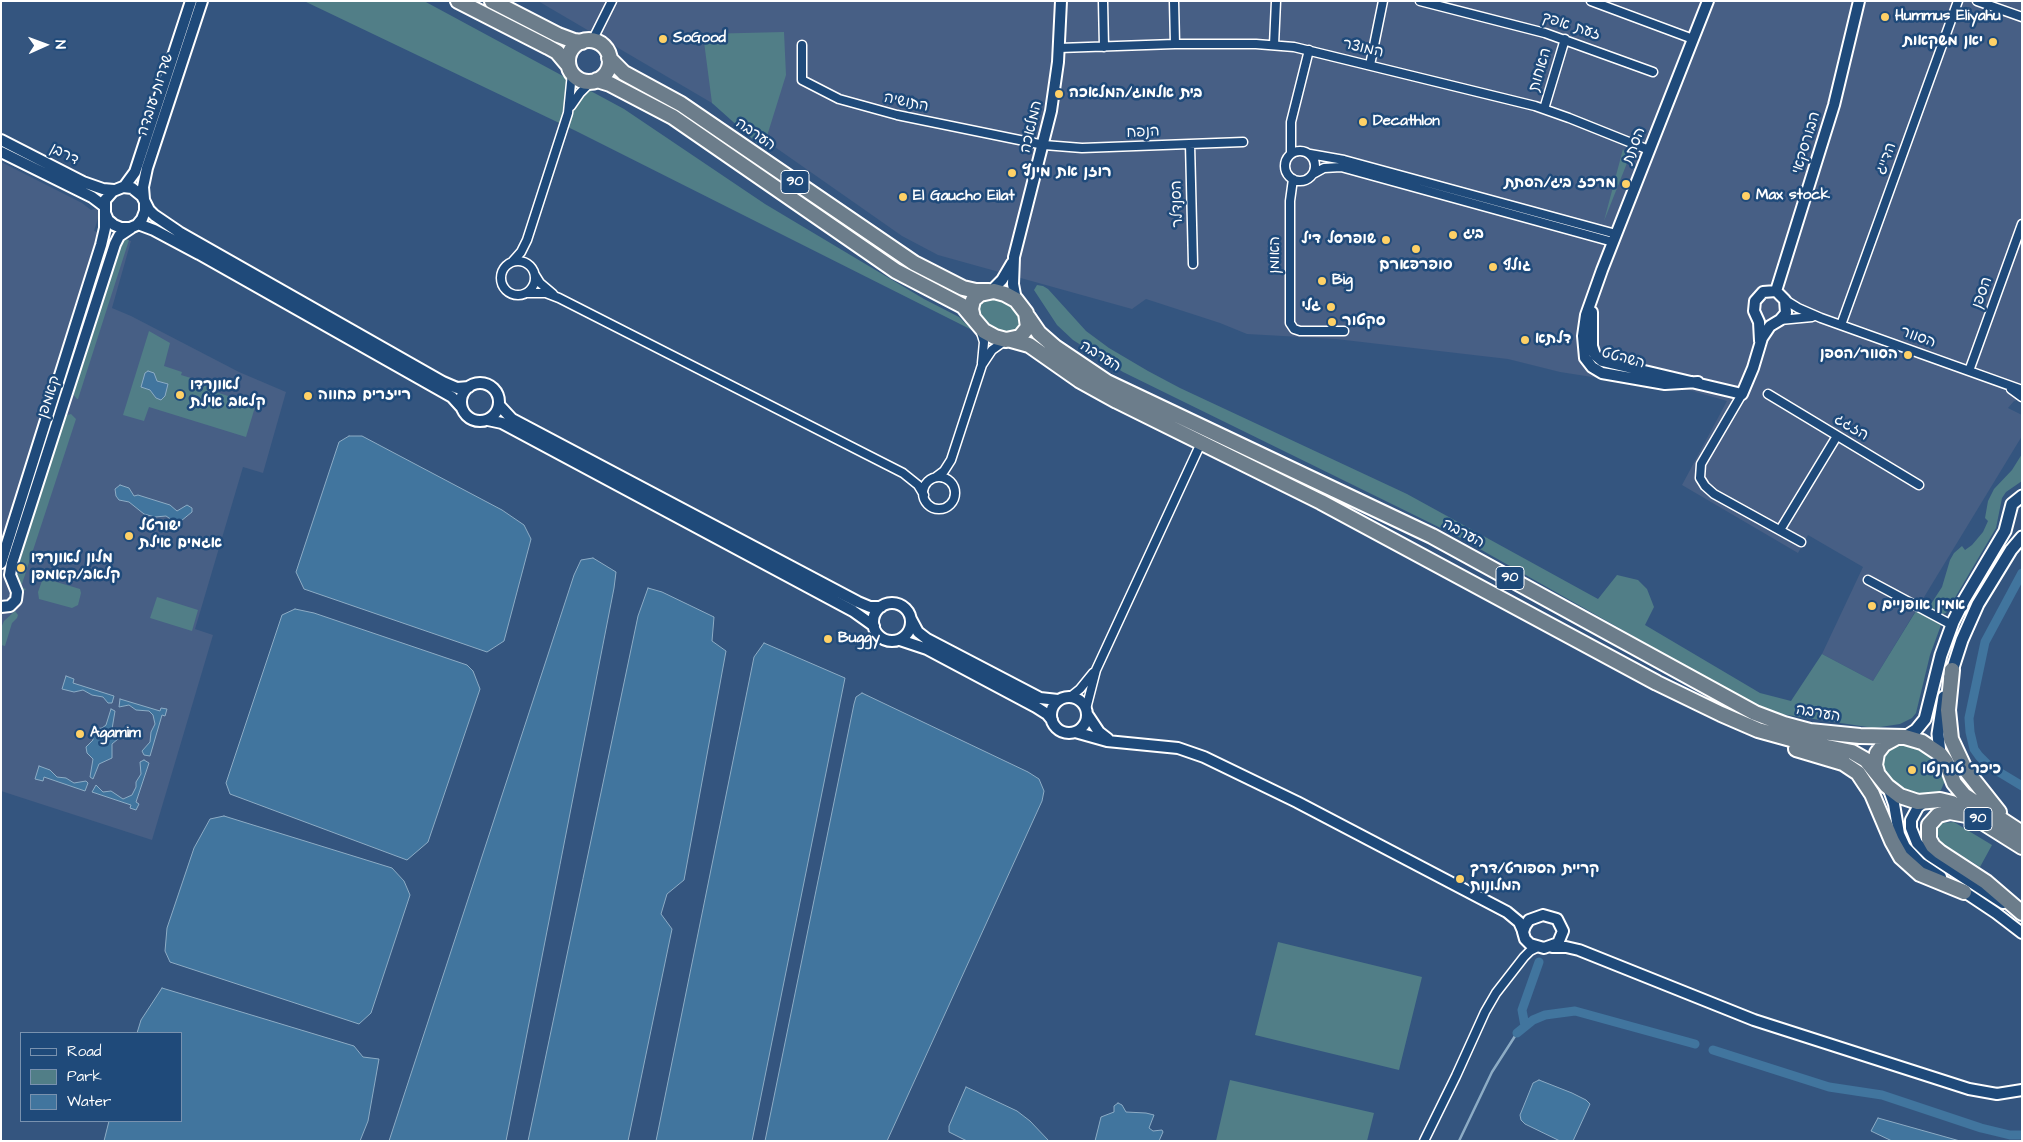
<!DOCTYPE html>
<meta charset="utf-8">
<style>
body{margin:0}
#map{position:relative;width:2023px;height:1142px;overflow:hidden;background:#34557f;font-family:"Architects Daughter",sans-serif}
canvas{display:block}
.frame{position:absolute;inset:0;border:2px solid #fff;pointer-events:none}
.legend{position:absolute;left:20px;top:1032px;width:162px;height:90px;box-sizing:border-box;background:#1f4a7a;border:1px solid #7992af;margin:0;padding:6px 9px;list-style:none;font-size:15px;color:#fff}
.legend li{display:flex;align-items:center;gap:10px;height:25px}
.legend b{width:25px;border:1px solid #7992af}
.north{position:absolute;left:20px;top:20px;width:50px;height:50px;-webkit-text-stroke:4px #1f4a7a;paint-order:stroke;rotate:88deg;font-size:14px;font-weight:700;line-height:20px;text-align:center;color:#fff}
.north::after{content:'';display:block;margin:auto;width:18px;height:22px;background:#fff;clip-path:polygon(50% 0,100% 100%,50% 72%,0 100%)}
</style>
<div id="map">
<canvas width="2023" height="1142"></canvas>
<div class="frame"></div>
<ul class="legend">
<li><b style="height:6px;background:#1f4a7a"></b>Road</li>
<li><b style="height:14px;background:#517e87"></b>Park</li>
<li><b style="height:14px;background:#41759e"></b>Water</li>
</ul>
<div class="north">N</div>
</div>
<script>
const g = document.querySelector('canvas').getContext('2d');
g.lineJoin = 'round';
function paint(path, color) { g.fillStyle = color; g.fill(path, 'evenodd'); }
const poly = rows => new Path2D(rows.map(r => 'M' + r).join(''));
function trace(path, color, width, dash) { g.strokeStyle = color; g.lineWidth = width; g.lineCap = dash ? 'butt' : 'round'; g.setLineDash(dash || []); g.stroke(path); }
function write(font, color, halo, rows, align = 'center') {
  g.font = font + ' "Architects Daughter","Playpen Sans Hebrew",sans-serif'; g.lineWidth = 5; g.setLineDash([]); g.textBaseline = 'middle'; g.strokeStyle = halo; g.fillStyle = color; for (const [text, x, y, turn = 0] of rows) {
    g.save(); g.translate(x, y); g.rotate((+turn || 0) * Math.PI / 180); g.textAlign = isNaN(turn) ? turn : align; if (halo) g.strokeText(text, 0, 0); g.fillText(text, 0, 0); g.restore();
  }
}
paint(poly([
 [538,1,2022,1,2022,399,2014,401,2008,408,2022,415,2022,436,1873,681,1822,654,1863,567,1808,535,1798,553,1682,485,1727,401,1689,390,1669,389,1560,372,1508,359,1336,339,1247,334,1220,323,1146,299,1132,309,938,255,902,236,712,103],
 [1,162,82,203,91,210,102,206,94,231,131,241,112,308,131,316,239,372,286,392,263,473,243,467,195,629,213,635,152,840,1,791]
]), '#475f85');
paint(poly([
 [304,1,424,1,624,109,765,204,924,299,959,317,972,330,576,131],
 [784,32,786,75,767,136,759,145,712,103,703,34],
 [1623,149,1628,158,1627,163,1604,221],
 [126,239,129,240,78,399,77,399,72,393,119,243],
 [1037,285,1043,286,1048,289,1086,331,1109,348,1148,371,1180,388,1407,494,1598,599,1617,575,1638,580,1647,589,1654,607,1645,625,1760,693,1791,701,1822,654,1873,681,1916,611,1941,625,1930,655,1916,713,1912,718,1900,724,1874,728,1774,713,1751,703,1457,536,1123,372,1073,340,1057,325,1034,290],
 [985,296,1009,300,1024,322,1015,334,991,330,976,312,979,300],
 [149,331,170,343,164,366,182,372,181,375,201,381,200,384,216,389,216,392,237,399,236,402,255,407,246,437,149,407,144,421,123,415],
 [71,414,76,419,21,587,26,589,21,594,16,573,63,419,64,416],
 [2022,454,2022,481,2006,492,2002,498,1996,528,1946,613,1943,614,1929,607,1942,587,1950,560,1954,553,1962,546,1965,550,1972,545,1983,532,1988,521,1985,518,1988,501,1994,489,2012,470],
 [43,578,80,589,81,593,78,605,72,608,39,599,38,592],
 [157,597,198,610,192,631,150,618],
 [15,611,18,615,17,618,12,623,5,646,1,645,1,628,4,621],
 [1899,740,1934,753,1946,778,1941,790,1936,794,1913,798,1884,778,1880,754],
 [1954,822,1992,845,1980,867,1940,842,1937,831,1938,825,1941,823],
 [1278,942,1422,977,1399,1070,1255,1035],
 [1230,1080,1374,1113,1367,1141,1216,1141]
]), '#517e87');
const water = poly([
 [148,371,154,373,157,381,168,384,165,396,161,400,156,398,150,390,141,387,145,373,148,371],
 [349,436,362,436,502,510,524,525,531,539,504,641,487,652,304,589,296,572,339,442,349,436],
 [120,485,129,488,134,496,138,495,170,505,177,511,187,505,192,508,192,512,181,521,172,520,166,516,155,517,144,514,129,502,119,500,116,496,115,489,120,485],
 [593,558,616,572,614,588,506,1141,389,1141,574,575,581,560,593,558],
 [648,588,662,592,714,617,712,641,726,651,684,880,667,894,661,914,672,929,628,1141,528,1141,638,616,648,588],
 [295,609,314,613,467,665,473,671,480,689,428,842,407,860,230,794,226,783,282,615,295,609],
 [764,643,845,678,752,1141,656,1141,754,657,764,643],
 [66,676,74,679,73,683,114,696,112,703,108,703,103,697,92,695,83,690,74,692,62,689,66,676],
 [862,693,1028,772,1039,779,1044,791,1042,801,887,1141,765,1141,854,704,856,697,862,693],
 [120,699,160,711,161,708,167,709,165,716,162,715,150,756,144,755,142,751,150,742,151,732,155,724,153,715,149,711,136,710,129,705,119,707,120,699],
 [111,709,115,711,112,729,117,733,118,739,112,744,112,758,99,764,93,779,90,777,93,759,87,753,86,747,93,740,92,732,94,729,102,728,106,725,111,709],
 [144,760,149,763,136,802,139,804,136,810,130,808,131,805,92,792,96,785,103,792,111,791,123,799,132,795,136,787,136,782,141,774,140,762,144,760],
 [39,766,50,770,57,777,66,778,74,783,86,781,88,783,85,791,44,777,43,781,35,779,39,766],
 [224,816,392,868,404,881,410,895,371,1013,359,1024,170,962,165,951,167,928,194,848,210,819,224,816],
 [162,988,354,1046,363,1057,379,1059,368,1121,360,1141,104,1141,109,1121,181,1121,181,1033,137,1033,141,1020,162,988],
 [1539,1080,1572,1093,1586,1100,1590,1104,1573,1141,1560,1141,1525,1124,1521,1120,1520,1115,1533,1083,1539,1080],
 [966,1087,1017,1111,1030,1121,1049,1141,967,1141,949,1132,949,1126,966,1087],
 [1118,1103,1122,1105,1126,1112,1146,1113,1154,1115,1149,1128,1153,1131,1162,1130,1163,1132,1159,1141,1095,1141,1101,1117,1114,1112,1114,1106,1118,1103],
 [1878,1118,1960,1141,1892,1141,1871,1131,1878,1118]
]);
paint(water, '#41759e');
trace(water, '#8dacc5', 1);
trace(poly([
 [1459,1141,1492,1072,1517,1033]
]), '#8dacc5', 2.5);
trace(poly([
 [2022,573,1985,642,1969,718,1970,732,1974,749,1979,756,1989,766,2022,786],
 [1525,1026,1522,1010,1539,962],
 [1517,1033,1533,1020,1545,1015,1575,1011,1695,1044],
 [1713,1050,1829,1087,1882,1095,1981,1128,2010,1135,2022,1135]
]), '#41759e', 9);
const minor = poly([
 [1103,1,1104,47],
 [1174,1,1175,44],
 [1420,1,1545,33,1653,72],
 [1591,1,1693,39],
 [1977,1,2022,17],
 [592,41,612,1],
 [802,45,802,80,839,99,897,115,1044,145,1082,148,1243,142],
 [1274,45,1276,1],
 [1059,48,1175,44,1256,44,1294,47,1535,106,1569,118,1649,150],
 [1370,65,1383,1],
 [571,106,580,93,591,82],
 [1544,109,1565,39],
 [1190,144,1193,264],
 '1285 166a15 15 0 1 1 30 0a15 15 0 1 1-30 0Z',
 [1291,153,1291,122,1309,50],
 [1310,154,1344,160,1616,234],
 [1313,174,1324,168,1341,167,1613,242],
 [1293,179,1290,201,1290,323,1294,329,1300,331,1344,331],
 '501 278a17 17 0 1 1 34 0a17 17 0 1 1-34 0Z',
 [513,261,521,252,527,240,568,113,572,73],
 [535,275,540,283,553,294],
 [527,293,546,293,559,298,903,473,918,485,924,495],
 [1785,300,1798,308,1821,318,2022,390],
 [1780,320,1812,317],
 [1841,325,1958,1],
 [980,329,984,342,982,363],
 [1969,371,2022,224],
 [2011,389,2022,397],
 [1742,394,1701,464,1700,478,1705,486,1714,494,1801,542],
 [1768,394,1919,485],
 [936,477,944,471,951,460,982,365,992,350,1006,340],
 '923 493a16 16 0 1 1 32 0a16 16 0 1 1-32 0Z',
 [1780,530,1837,436],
 [1868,580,1952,625],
 [1070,697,1080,689,1093,673],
 [1086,709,1096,670,1201,443],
 [1424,1141,1456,1076,1485,1012,1496,993,1524,957,1530,951,1538,947]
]);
const tertiary = poly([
 [1,140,83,182,103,189,114,190],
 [1,152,92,197,104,206],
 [124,187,135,172,191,1],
 [144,199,143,187,147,168,202,1],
 [145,203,145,211,142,219,137,225,130,228,121,228,114,225,108,220,105,213,105,200,113,191,123,187,132,188,142,196,149,210,154,215,179,232,443,382,457,388,469,387],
 [138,224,154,230,199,254,452,397,462,408],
 [991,291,1002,280,1012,263],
 [1776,291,1834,105,1859,1],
 [1016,300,1013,284,1014,257,1051,111,1058,62,1061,1],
 [1592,312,1592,346,1595,355,1602,361,1742,394,1753,368,1762,338,1770,326,1780,320,1786,313,1785,300,1776,291,1763,292,1755,301,1754,311,1759,322,1760,341],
 [1698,382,1665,384,1602,373,1592,367,1585,358,1583,336,1586,315,1602,270,1708,1],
 '461 402a19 19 0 1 1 38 0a19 19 0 1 1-38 0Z',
 [499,405,512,419,858,602,870,607,881,607],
 [488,420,502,423,853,611,874,626],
 [1,563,101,245,105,228,105,214],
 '873 622a19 19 0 1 1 38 0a19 19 0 1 1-38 0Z',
 [1,607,10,606,16,600,17,592,10,575,12,563,115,244,119,236,131,228],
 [911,619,918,632,927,639,1040,698,1058,700],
 [900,640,927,649,1036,707,1047,714,1052,720],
 '1051 715a18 18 0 1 1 36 0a18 18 0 1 1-36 0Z',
 [1087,714,1099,732,1108,739],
 [1075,732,1107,741,1178,748,1204,757,1297,802,1507,912,1519,922,1523,931],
 [1888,787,1894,804,1899,834,1905,847,1920,863,1941,877],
 [1926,801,1918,807,1911,820,1911,828,1917,843,1929,855,2003,903],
 [1960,889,1996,913,2022,933],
 [1543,915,1557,919,1563,931,1558,943,1544,948,1530,944,1525,939,1523,932,1525,926,1529,920,1543,915],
 [1552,947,1566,947,1579,950,1754,1020,1969,1089,1997,1094,2022,1090]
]);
const secondary = poly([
 [1950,677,1962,640,1978,604,2011,550,2022,537],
 [1905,737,1916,730,1925,719,1941,655,1953,622,1964,600,2005,531,2012,504,2022,496],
 [1940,754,1938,734,1944,697]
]);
const trunk = poly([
 [458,1,548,47,557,52,568,65],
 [492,1,558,35,574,41,582,42],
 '568 61a21 21 0 1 1 42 0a21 21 0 1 1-42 0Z',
 [609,58,624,73,681,104,914,263,963,288,976,291,989,291],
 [597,80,610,84,673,117,896,271,963,306,973,318],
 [994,291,1005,294,1016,300,1026,313,1028,327,1020,337,1006,340,995,337,984,331,973,318,971,309,973,300,980,294,994,291],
 [1028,317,1039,333,1055,347,1107,382,1432,536,1755,713,1784,724,1810,731,1860,736,1905,737,1922,742,1940,754,1946,762,1954,783,1964,795,2022,833],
 [1011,340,1029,345,1079,380,1117,401,1321,502,1657,683,1721,714,1758,730,1798,741,1852,752,1866,760,1887,786,1900,796,1918,802,1940,800,1952,803,2022,847],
 [1952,670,1948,710,1951,739,1965,769,1999,812],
 [1796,749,1843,763,1858,773,1872,794,1892,841,1901,857,1920,874,1964,892],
 [1877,772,1875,765,1877,753,1884,744,1895,738],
 [1966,815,1950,812,1938,815,1929,825,1929,839,1933,846,1940,852,1986,882,2022,913]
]);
trace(minor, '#fff', 11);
trace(tertiary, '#fff', 14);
trace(secondary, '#fff', 15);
trace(trunk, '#fff', 18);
trace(minor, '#1f4a7a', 8);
trace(tertiary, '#1f4a7a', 10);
trace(secondary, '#1f4a7a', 11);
trace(trunk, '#6c7d8b', 14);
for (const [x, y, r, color] of [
 [1885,17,5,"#ffd166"],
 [663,39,5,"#ffd166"],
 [1993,42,5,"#ffd166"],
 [1059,94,5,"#ffd166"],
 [1363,122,5,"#ffd166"],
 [1012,173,5,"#ffd166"],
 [1626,184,5,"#ffd166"],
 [1746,196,5,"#ffd166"],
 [903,197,5,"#ffd166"],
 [1453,235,5,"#ffd166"],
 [1386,240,5,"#ffd166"],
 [1416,249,5,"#ffd166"],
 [1493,267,5,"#ffd166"],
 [1322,281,5,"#ffd166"],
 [1331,307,5,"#ffd166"],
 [1332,322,5,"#ffd166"],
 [1525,340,5,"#ffd166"],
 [1908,355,5,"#ffd166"],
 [180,395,5,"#ffd166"],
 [308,396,5,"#ffd166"],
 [129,536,5,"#ffd166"],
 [21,568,5,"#ffd166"],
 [1872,606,5,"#ffd166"],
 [828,639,5,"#ffd166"],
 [80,734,5,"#ffd166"],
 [1912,770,5,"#ffd166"],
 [1460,879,5,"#ffd166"]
]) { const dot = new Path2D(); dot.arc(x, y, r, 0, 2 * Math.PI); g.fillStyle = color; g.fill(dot); trace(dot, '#1f4a7a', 2); }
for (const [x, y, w] of [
 [795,182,28],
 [1510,578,28],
 [1978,819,28]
]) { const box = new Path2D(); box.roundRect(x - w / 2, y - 11.5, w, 23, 4); g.fillStyle = '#1f4a7a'; g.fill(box); trace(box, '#fff', 1); }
write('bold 14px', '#fff', null, [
 ["90",795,182],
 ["90",1510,578],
 ["90",1978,819]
]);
write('bold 15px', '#fff', '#1f4a7a', [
 ["Hummus Eliyahu",1895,17],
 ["SoGood",673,39],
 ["יאן משקאות",1983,42,"right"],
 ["בית אלמוג/המלאכה",1069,94],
 ["Decathlon",1373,122],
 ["רוזן את מינץ",1022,173],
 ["מרכז ביג/הסתת",1616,184,"right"],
 ["Max stock",1756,196],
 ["El Gaucho Eilat",913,197],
 ["ביג",1463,235],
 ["שופרסל דיל",1376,240,"right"],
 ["סופרפארם",1416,266,"center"],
 ["גולף",1503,267],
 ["Big",1332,281],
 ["גלי",1321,307,"right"],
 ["סקטור",1342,322],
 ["דלתא",1535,340],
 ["הסוור/הספן",1898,355,"right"],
 ["לאונרדו",190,386],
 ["קלאב אילת",190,403],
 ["רייזרים בחווה",318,396],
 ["ישורטל",139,527],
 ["אגמים אילת",139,544],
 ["מלון לאונרדו",31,559],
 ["קלאב/קאמפן",31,576],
 ["אמין אופניים",1882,606],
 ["Buggy",838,639],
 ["Agamim",90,734],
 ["כיכר טורנטו",1922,770],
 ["קריית הספורט/דרך",1470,870],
 ["המלונות",1470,887]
], 'left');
write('15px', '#fff', '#1f4a7a', [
 ["זעת אפך",1571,27,18],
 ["המוצר",1363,49,13],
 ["האחות",1541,70,-73],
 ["שדרות עובדה",156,95,-72],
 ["התושיה",906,103,12],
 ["המלאכה",1032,127,-77],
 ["הנפח",1143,133,-3],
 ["הערבה",755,135,35],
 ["הבורסקאי",1807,143,-73],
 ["הסתת",1635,146,-69],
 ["דרבן",64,155,27],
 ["הדייג",1887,159,-70],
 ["הסנדלר",1178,204,-92],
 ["האומן",1276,255,-90],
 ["הספן",1983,293,-70],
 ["הסוור",1918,338,20],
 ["הערבה",1100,357,32],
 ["השרטט",1623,359,15],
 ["קאמפן",50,397,-72],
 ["הזגג",1851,428,31],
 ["הערבה",1463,534,28],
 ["הערבה",1818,714,10]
]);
</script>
